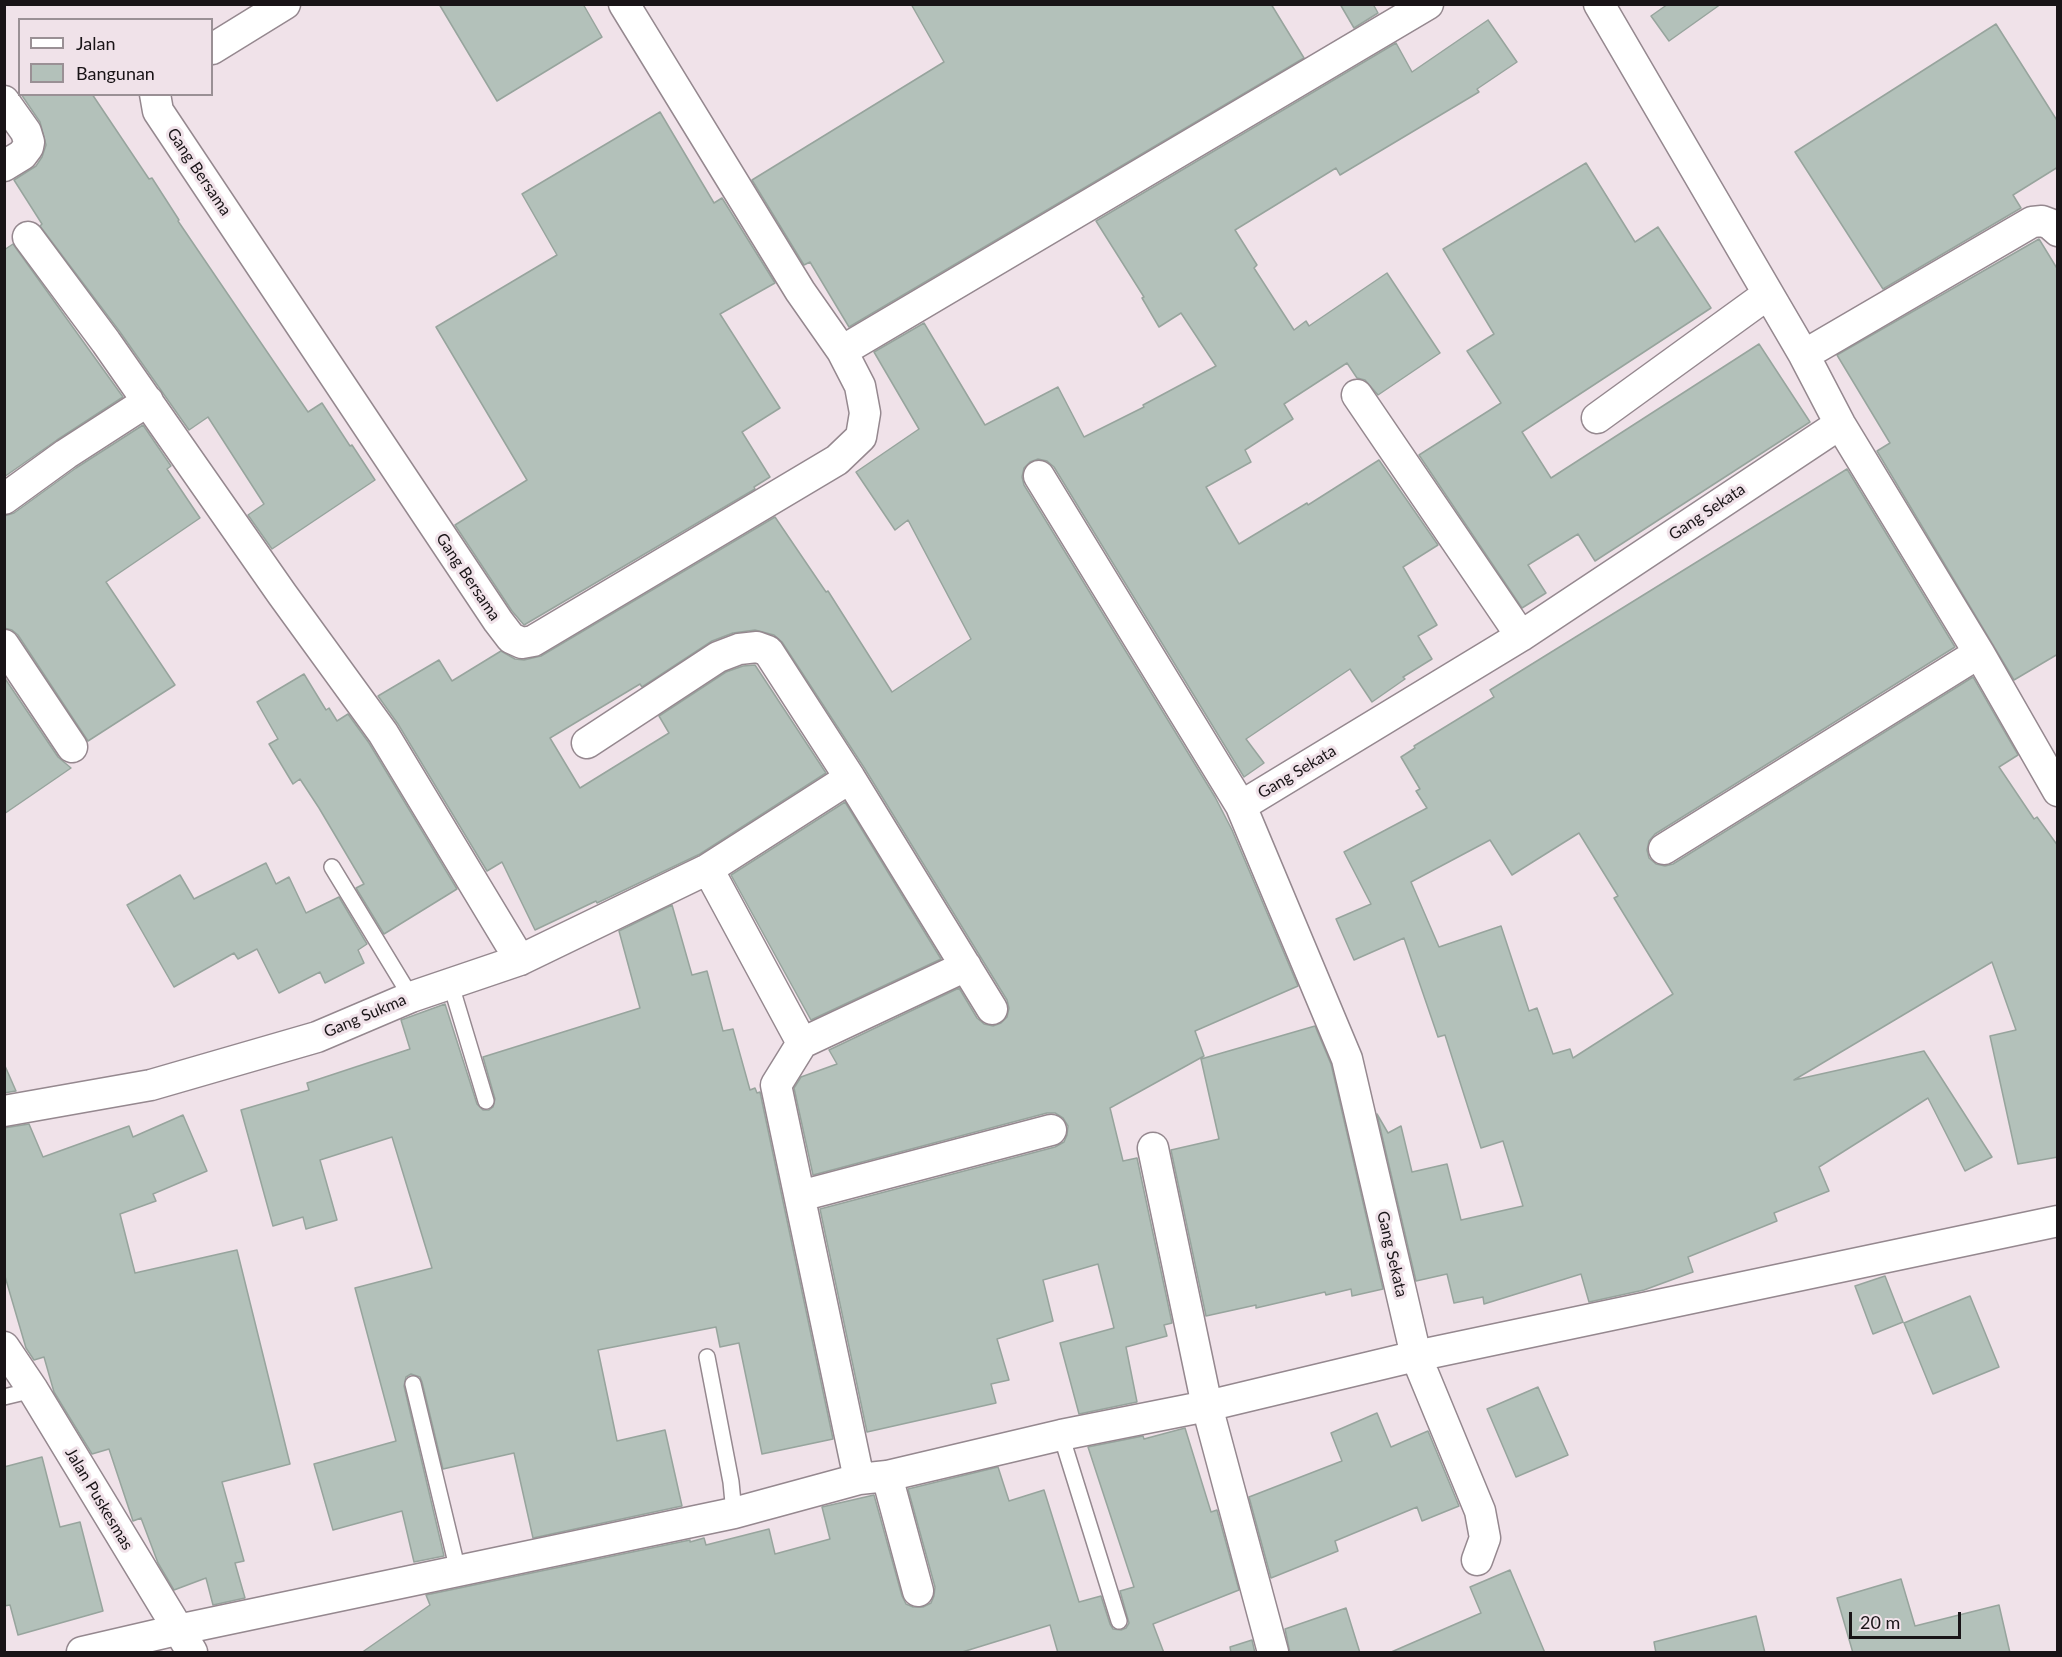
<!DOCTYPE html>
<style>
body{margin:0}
#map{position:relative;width:2062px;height:1657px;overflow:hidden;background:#f0e2e9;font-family:Lato,sans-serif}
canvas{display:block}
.frame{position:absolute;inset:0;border:6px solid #191417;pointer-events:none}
.legend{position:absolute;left:18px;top:18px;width:195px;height:78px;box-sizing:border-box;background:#f0e2e9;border:2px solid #9a9095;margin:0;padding:8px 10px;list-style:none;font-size:18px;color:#191417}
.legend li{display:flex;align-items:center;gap:12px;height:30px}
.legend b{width:30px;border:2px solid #9a9095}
.scale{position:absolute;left:1849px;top:1612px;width:112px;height:27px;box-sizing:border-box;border:3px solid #191417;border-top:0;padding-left:8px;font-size:18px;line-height:21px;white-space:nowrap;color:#191417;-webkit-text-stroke:4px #f0e2e9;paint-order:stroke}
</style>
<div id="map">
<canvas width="2062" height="1657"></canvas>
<div class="frame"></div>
<ul class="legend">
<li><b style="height:8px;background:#fff"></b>Jalan</li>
<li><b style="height:16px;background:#b3c1ba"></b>Bangunan</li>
</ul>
<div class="scale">20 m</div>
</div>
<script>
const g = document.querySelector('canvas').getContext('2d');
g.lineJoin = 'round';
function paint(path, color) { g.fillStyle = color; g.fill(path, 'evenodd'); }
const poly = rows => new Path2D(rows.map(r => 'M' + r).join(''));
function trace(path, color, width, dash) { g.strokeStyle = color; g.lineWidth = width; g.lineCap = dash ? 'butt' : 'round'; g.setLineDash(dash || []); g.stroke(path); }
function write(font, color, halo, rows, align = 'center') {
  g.font = font + ' Lato,sans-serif'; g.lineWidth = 6; g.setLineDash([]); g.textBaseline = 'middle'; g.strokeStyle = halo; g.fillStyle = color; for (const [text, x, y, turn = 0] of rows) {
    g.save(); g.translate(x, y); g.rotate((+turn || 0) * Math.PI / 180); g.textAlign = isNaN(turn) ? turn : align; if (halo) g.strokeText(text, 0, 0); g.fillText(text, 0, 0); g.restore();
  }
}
const building = poly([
 [439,4,583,4,602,37,497,101,439,4],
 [911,4,1271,4,1304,58,849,327,810,262,804,265,752,180,944,62,911,4],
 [1340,4,1373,4,1378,13,1354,28,1340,4],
 [1668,4,1721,4,1669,41,1651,16,1668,4],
 [1488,20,1517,62,1477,89,1479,92,1340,175,1336,168,1235,230,1257,265,1254,268,1294,330,1306,321,1309,326,1387,273,1440,353,1378,395,1365,380,1357,378,1347,363,1284,404,1293,419,1245,450,1251,462,1206,487,1239,544,1307,503,1308,505,1379,460,1438,545,1403,567,1437,625,1418,636,1432,659,1403,677,1405,679,1372,702,1350,669,1246,739,1264,763,1244,777,1054,467,1047,461,1038,459,1030,462,1024,468,1022,477,1024,485,1215,797,1232,830,1298,986,1195,1031,1204,1056,1110,1108,1123,1161,1137,1158,1172,1323,1164,1325,1167,1336,1126,1347,1137,1402,1079,1414,1060,1343,1114,1328,1098,1264,1043,1280,1053,1321,997,1339,1009,1380,991,1384,996,1403,867,1432,820,1209,1055,1147,1064,1142,1067,1135,1068,1126,1063,1118,1055,1113,1047,1113,813,1175,794,1088,801,1077,837,1064,829,1050,959,988,977,1018,984,1024,993,1026,1001,1023,1007,1017,1009,1008,1007,1000,865,769,782,642,774,635,755,630,733,633,712,641,642,687,640,684,550,738,580,788,669,733,659,716,726,672,743,666,755,665,826,773,700,854,597,903,596,901,535,930,502,862,487,871,398,724,378,696,439,660,452,681,501,651,515,659,524,660,541,656,775,517,826,592,828,591,892,692,971,639,908,520,895,530,856,472,919,429,874,352,924,323,985,425,1058,387,1084,437,1144,407,1143,405,1216,366,1181,313,1159,327,1142,298,1144,297,1096,221,1396,43,1412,72,1488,20],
 [1996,24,2058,122,2058,167,2013,195,2021,208,1883,289,1795,152,1996,24],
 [21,94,92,94,149,179,152,178,179,220,178,221,308,412,322,403,350,446,352,445,375,480,272,549,248,515,264,504,208,417,189,430,120,332,40,226,42,224,14,180,36,166,42,157,46,145,40,122,21,94],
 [660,112,714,203,722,198,775,283,720,314,780,408,742,432,770,477,754,487,755,489,524,625,512,611,455,525,527,480,436,327,557,255,522,194,660,112],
 [1586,163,1635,242,1658,227,1711,308,1522,432,1551,478,1759,344,1810,422,1595,561,1578,534,1528,565,1546,593,1522,608,1419,455,1501,403,1467,351,1494,334,1443,249,1586,163],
 [2039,239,2058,270,2058,654,2014,680,1877,451,1890,443,1837,355,2039,239],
 [13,244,123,397,57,440,4,477,4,250,13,244],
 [143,425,171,466,167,469,200,518,106,582,175,685,88,741,18,635,12,630,4,628,4,516,14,513,76,468,143,425],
 [1847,469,1955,647,1655,834,1649,841,1647,850,1649,858,1656,864,1665,866,1673,864,1973,677,2018,755,1999,767,2034,819,2037,817,2058,846,2058,1157,2018,1164,1990,1036,2016,1030,1992,962,1794,1080,1924,1051,1992,1157,1965,1171,1928,1098,1819,1167,1829,1191,1774,1213,1777,1221,1688,1257,1693,1272,1644,1290,1589,1302,1581,1274,1484,1304,1483,1297,1454,1303,1447,1274,1416,1281,1377,1114,1388,1133,1401,1126,1412,1172,1447,1164,1461,1220,1523,1206,1503,1141,1481,1148,1445,1035,1438,1037,1404,938,1354,960,1336,919,1371,904,1344,852,1427,808,1416,791,1420,789,1401,757,1415,748,1414,746,1494,697,1490,690,1847,469],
 [1579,833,1618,896,1614,898,1673,994,1573,1058,1570,1049,1553,1054,1537,1008,1529,1011,1501,926,1439,947,1411,882,1490,840,1512,875,1579,833],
 [304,674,326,710,329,708,337,721,348,714,369,743,457,889,384,934,356,888,364,884,319,808,300,779,293,784,269,744,278,739,257,702,304,674],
 [4,677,58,757,71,768,4,814,4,677],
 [845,802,941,959,811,1020,731,875,845,802],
 [266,863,276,884,289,877,306,913,339,897,367,944,358,950,364,963,325,983,320,972,279,993,257,949,238,959,234,953,174,987,127,905,180,875,194,899,266,863],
 [672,905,692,975,707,971,723,1031,733,1029,750,1090,755,1088,757,1093,760,1092,833,1439,762,1454,739,1343,720,1347,716,1327,598,1350,617,1441,665,1430,682,1506,533,1538,514,1453,443,1469,422,1382,420,1377,411,1374,406,1377,404,1386,444,1556,414,1562,402,1511,333,1530,314,1464,396,1441,355,1288,432,1268,392,1137,320,1160,337,1220,306,1229,303,1217,273,1226,241,1110,309,1090,307,1083,410,1049,401,1020,445,1004,477,1104,483,1110,489,1110,493,1107,495,1099,483,1057,640,1008,619,931,672,905],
 [1315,1026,1331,1064,1383,1289,1352,1296,1351,1289,1326,1295,1325,1292,1256,1308,1256,1305,1206,1316,1171,1150,1219,1139,1201,1059,1315,1026],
 [4,1066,5,1066,16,1091,4,1093,4,1066],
 [183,1115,207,1171,153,1194,156,1201,120,1214,135,1273,237,1250,290,1464,222,1482,244,1561,235,1563,245,1598,213,1605,206,1578,174,1590,158,1563,141,1518,133,1521,109,1449,92,1454,54,1392,44,1357,34,1360,26,1348,4,1273,4,1128,29,1124,43,1157,129,1126,133,1137,183,1115],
 [1885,1276,1903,1322,1873,1334,1855,1286,1885,1276],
 [1970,1296,1999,1367,1933,1394,1904,1323,1970,1296],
 [1538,1387,1568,1455,1516,1477,1487,1409,1538,1387],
 [1377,1413,1391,1447,1428,1431,1459,1506,1422,1521,1417,1507,1335,1541,1338,1551,1271,1578,1249,1497,1342,1461,1331,1433,1377,1413],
 [1185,1428,1211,1512,1217,1510,1239,1590,1153,1624,1164,1653,1058,1653,1050,1625,959,1653,361,1653,430,1605,426,1595,690,1540,690,1542,704,1538,706,1545,769,1529,775,1554,830,1539,822,1507,874,1495,902,1596,906,1604,913,1607,923,1607,931,1603,934,1596,935,1587,908,1489,998,1467,1009,1501,1044,1490,1079,1602,1101,1596,1110,1624,1113,1629,1121,1630,1126,1628,1129,1623,1120,1591,1134,1587,1088,1447,1143,1436,1144,1439,1185,1428],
 [42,1457,60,1527,80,1522,103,1611,18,1635,10,1605,4,1606,4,1467,42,1457],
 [1510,1570,1545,1653,1389,1653,1481,1613,1470,1587,1510,1570],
 [1901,1579,1915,1626,1999,1605,2010,1653,1853,1653,1837,1598,1901,1579],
 [1346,1608,1360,1653,1290,1653,1285,1629,1346,1608],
 [1756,1616,1765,1653,1656,1653,1654,1642,1756,1616],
 [1252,1640,1255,1653,1231,1653,1230,1647,1252,1640]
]);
paint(building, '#b3c1ba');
trace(building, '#97a49d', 1.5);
const lane = poly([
 [332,867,411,997],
 [451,985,486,1101],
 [707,1357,731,1482,734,1513],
 [413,1384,458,1571],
 [4,1397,33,1390],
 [1061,1435,1119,1621]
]);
const street = poly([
 [1599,4,1804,355,1840,424,1979,653,2058,791],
 [212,49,285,4],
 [155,94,158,111,498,621,511,638,522,643,533,641,837,460,861,437,865,413,860,386,842,351,800,291,624,4],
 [4,101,26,132,29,142,28,147,22,155,4,166],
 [28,237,106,342,282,594,383,733,520,960],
 [842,351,1428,4],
 [1804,355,2032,222,2042,221,2050,224,2058,231],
 [1357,395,1521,636],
 [1597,418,1768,294],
 [1039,476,1241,806],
 [4,499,66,454,148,401],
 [4,645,72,747],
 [587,743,718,657,739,649,757,647,768,651,850,778,992,1009],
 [1664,849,1979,653],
 [708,869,802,1043],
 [4,1111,151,1085,317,1037,411,997,520,960,708,869,850,778],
 [1153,1148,1207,1406,1273,1652],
 [800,1196,1051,1130],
 [4,1347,33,1390,192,1652],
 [887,1476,918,1591],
 [859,1479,776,1085,802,1043,966,966],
 [1477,1560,1485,1538,1480,1511,1416,1356,1347,1059,1241,806,1521,636,1840,424],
 [82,1652,177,1630,734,1513,859,1479,887,1476,1061,1435,1207,1406,1416,1356,2058,1221]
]);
trace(lane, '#95888f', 18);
trace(street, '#95888f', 33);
trace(lane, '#fff', 15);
trace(street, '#fff', 30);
write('16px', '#191417', '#f0e2e9', [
 ["Gang Bersama",199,172,56],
 ["Gang Sekata",1707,512,-34],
 ["Gang Bersama",468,577,56],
 ["Gang Sekata",1297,772,-31],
 ["Gang Sukma",365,1016,-23],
 ["Gang Sekata",1392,1254,77],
 ["Jalan Puskesmas",99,1499,59]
]);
</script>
